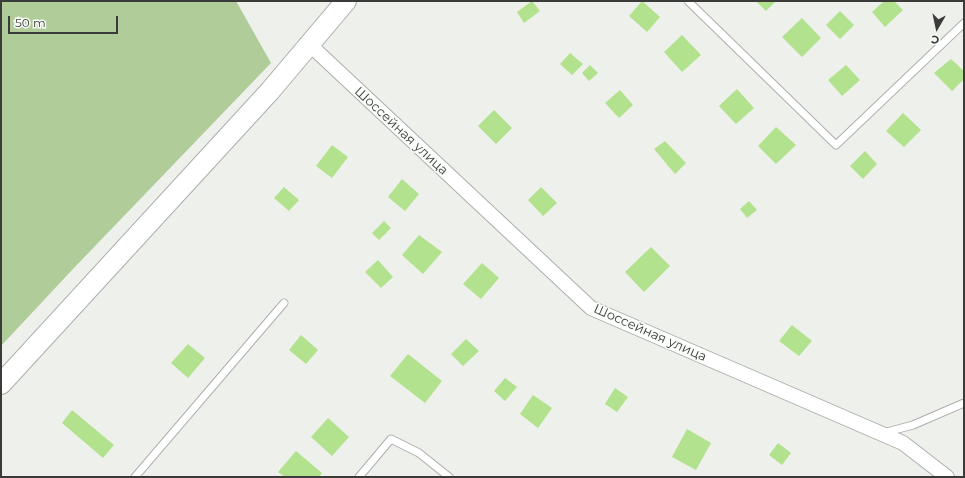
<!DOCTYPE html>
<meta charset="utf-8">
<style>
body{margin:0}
#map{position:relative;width:965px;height:478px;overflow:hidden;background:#edf0eb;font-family:Montserrat,sans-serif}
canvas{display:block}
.frame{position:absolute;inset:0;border:2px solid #3b3c3a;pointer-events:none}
.north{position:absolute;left:917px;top:8px;width:40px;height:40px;-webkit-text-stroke:3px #fafdf8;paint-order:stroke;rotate:189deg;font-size:11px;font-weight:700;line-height:16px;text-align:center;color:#3b3c3a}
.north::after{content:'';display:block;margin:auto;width:14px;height:18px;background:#3b3c3a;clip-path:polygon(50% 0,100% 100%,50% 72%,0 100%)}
.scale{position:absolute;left:8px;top:16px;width:110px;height:18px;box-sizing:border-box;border:2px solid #3b3c3a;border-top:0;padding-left:5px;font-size:12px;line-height:14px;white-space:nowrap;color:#3b3c3a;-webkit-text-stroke:3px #fafdf8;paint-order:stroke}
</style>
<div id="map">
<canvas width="965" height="478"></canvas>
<div class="frame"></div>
<div class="north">С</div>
<div class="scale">50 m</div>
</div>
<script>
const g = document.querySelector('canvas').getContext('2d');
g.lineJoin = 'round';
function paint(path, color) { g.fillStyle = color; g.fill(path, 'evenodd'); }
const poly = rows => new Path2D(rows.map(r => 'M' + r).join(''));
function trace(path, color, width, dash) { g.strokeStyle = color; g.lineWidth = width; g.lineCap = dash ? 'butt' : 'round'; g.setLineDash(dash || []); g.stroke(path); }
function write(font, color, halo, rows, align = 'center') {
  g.font = font + ' Montserrat,sans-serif'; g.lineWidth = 3; g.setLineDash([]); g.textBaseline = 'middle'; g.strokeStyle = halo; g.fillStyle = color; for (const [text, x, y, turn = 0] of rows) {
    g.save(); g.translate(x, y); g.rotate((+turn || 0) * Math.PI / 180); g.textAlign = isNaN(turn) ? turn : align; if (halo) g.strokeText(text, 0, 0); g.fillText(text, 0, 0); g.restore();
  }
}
paint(poly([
 [1,1,236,1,271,63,72,270,1,346]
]), '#afcc99');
paint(poly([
 [532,1,540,11,524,23,517,12],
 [642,1,660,17,647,32,629,16],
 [756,1,776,1,766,11],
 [884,1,894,1,903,10,885,27,872,12],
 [840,11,854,25,840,39,826,25],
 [802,18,821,38,802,57,782,37],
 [682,35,701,55,682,72,664,52],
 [570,53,583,64,572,75,560,64],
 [951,59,964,71,964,79,952,91,934,73],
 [590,65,598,73,589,81,582,73],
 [846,65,860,80,842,96,828,80],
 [737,89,754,108,736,124,719,106],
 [620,90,633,105,619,118,605,103],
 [494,110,512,128,496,144,478,126],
 [903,113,921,130,904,147,886,131],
 [776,127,796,145,776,164,758,146],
 [665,141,686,163,675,174,654,149],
 [332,145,348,157,332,178,316,166],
 [865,151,877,164,863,179,850,166],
 [402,179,419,194,405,211,388,197],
 [284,187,299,200,289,211,274,198],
 [541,187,557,203,543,216,528,200],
 [749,201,757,210,747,218,740,209],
 [384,221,391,228,379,240,372,233],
 [419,235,442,252,423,274,402,255],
 [651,247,670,266,644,292,625,272],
 [378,260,393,277,381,288,365,272],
 [482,263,499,278,481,299,463,284],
 [792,325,812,341,799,356,779,341],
 [301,335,318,350,306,364,289,350],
 [466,339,479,351,463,366,451,354],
 [188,344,205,358,188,378,171,363],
 [408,354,442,381,425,403,390,376],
 [505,378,517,387,505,401,494,391],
 [615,388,628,397,617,412,605,404],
 [533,395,552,408,538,428,520,414],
 [72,410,114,445,103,458,62,423],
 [328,418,349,437,332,456,311,437],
 [687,429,711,443,696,470,672,457],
 [778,443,791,453,782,465,769,455],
 [296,451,322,473,319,477,285,477,278,472]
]), '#b2e28d');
const service = poly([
 [688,1,836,145,964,23],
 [883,433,913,425,964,403],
 [135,477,284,303],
 [359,477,391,439,419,453,449,477]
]);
const minor = poly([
 [309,44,591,308,903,443,947,477]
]);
const secondary = poly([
 [1,384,270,91,346,1]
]);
trace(service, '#acafab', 9);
trace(minor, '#acafab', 16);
trace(secondary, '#acafab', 22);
trace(service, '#fff', 7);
trace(minor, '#fff', 14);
trace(secondary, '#fff', 20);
write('13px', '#3b3c3a', '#fafdf8', [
 ["Шоссейная улица",401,131,43],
 ["Шоссейная улица",650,333,24]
]);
</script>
